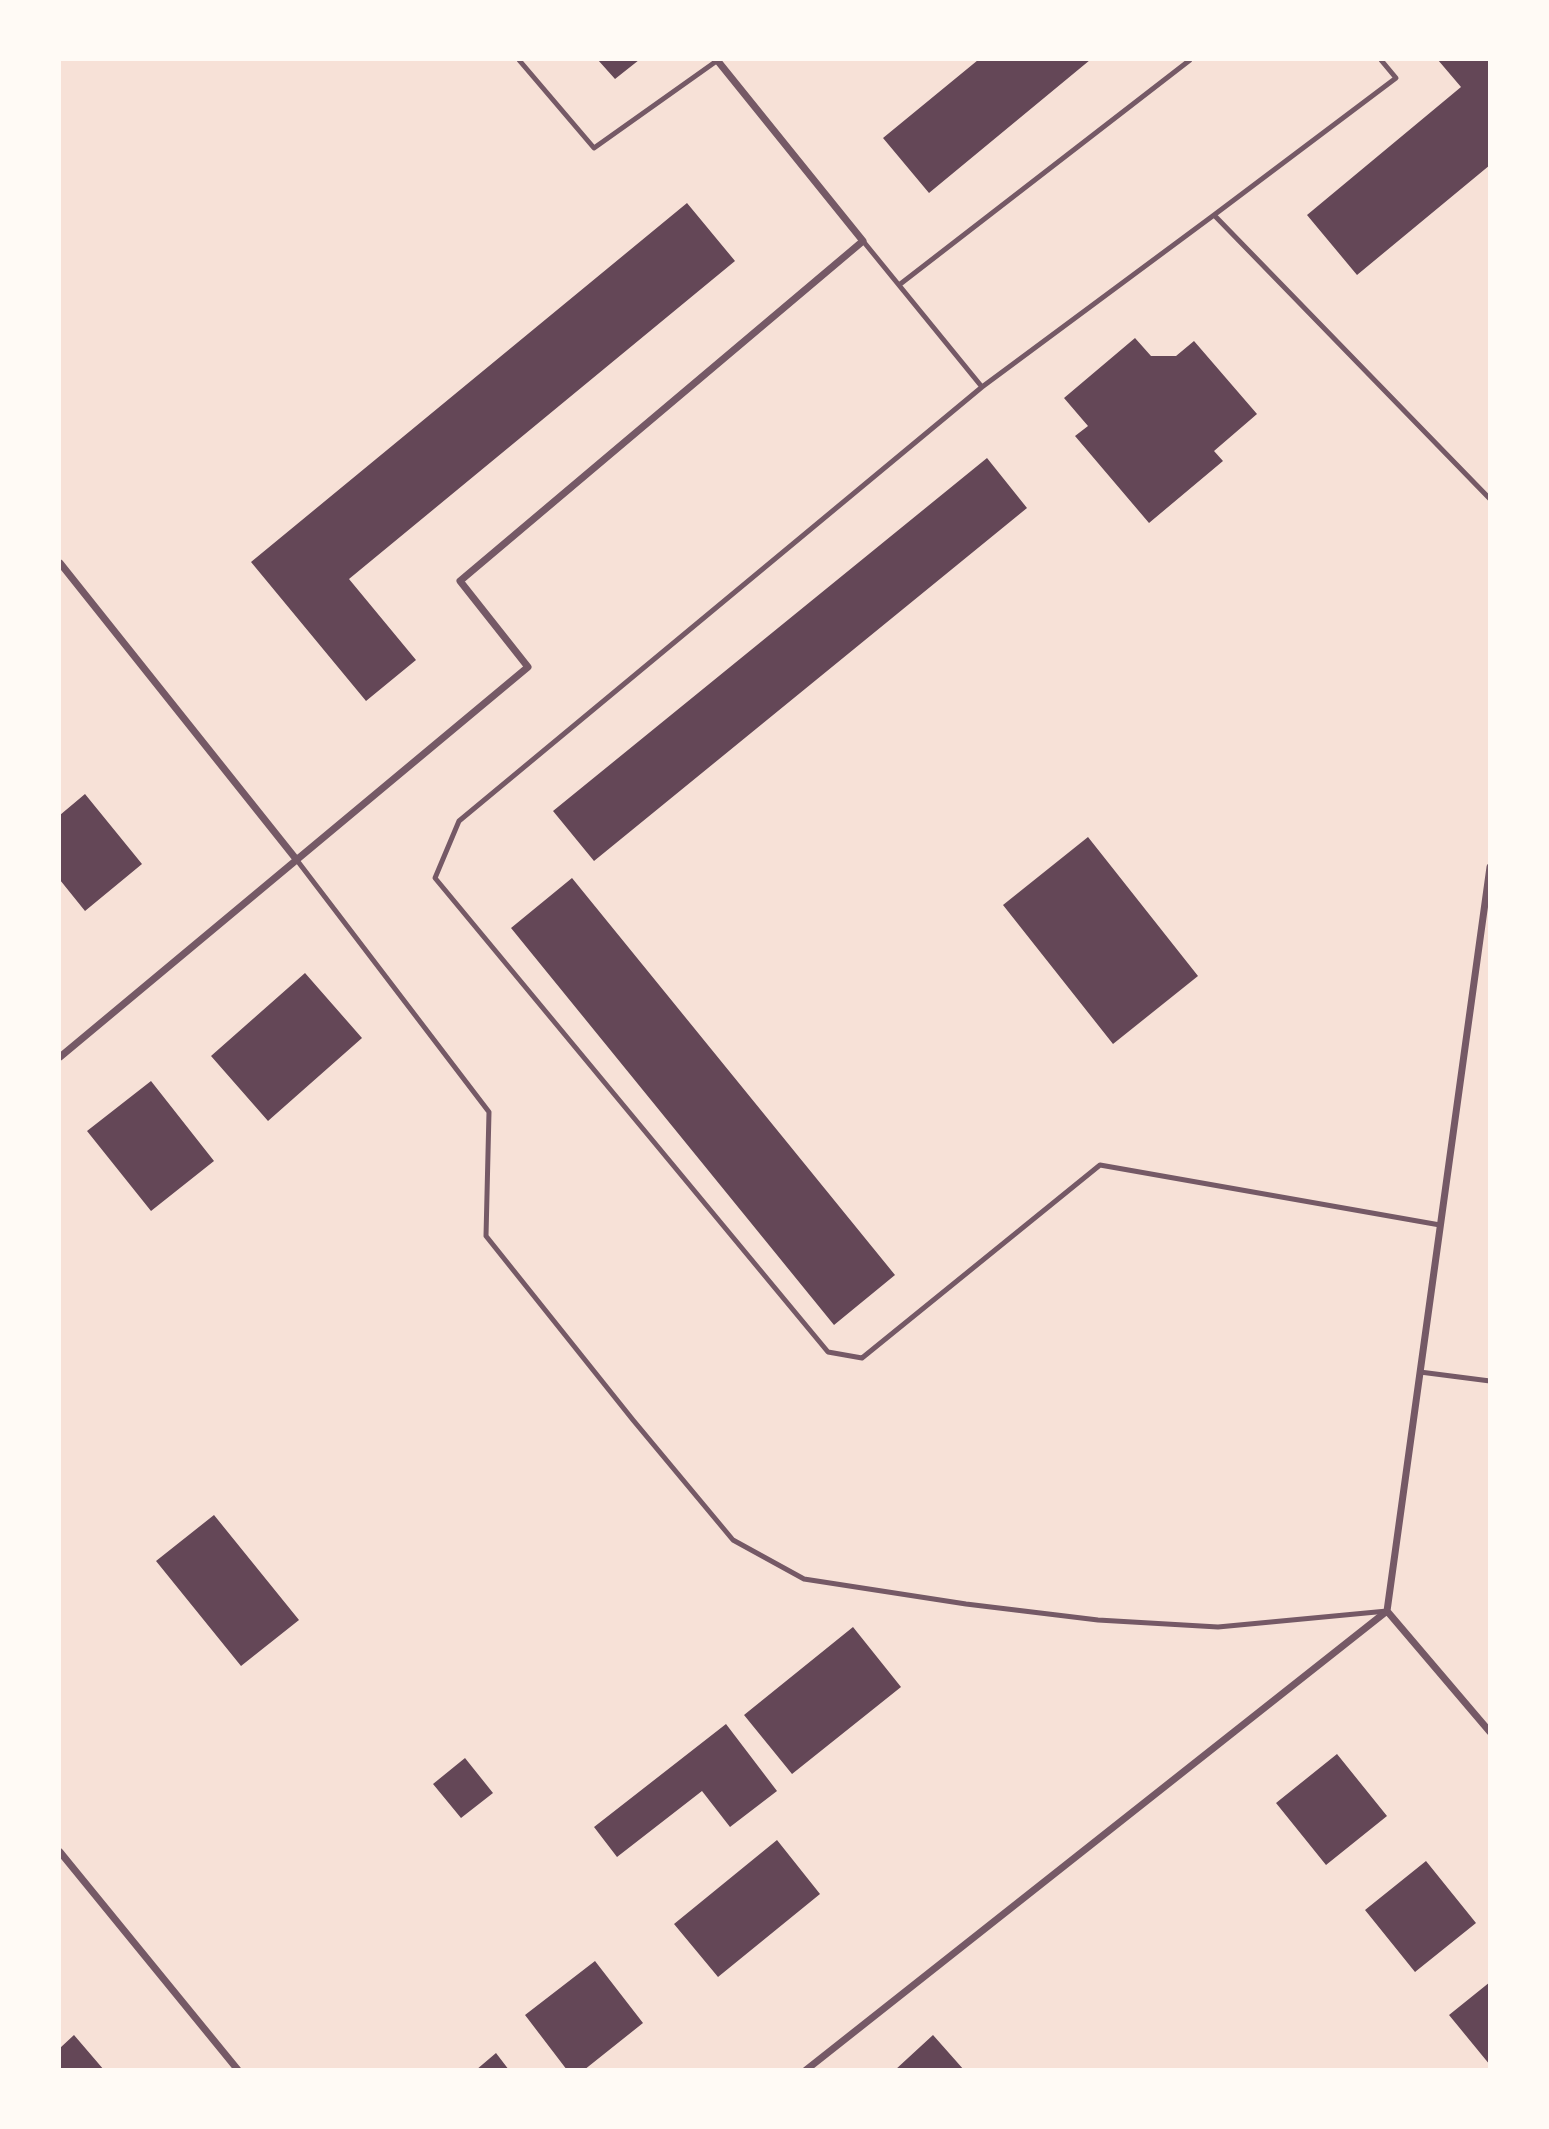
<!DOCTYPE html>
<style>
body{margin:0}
#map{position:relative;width:1549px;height:2129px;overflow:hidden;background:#f7e1d7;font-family:Commissioner,sans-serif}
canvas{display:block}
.frame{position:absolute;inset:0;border:61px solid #fffaf5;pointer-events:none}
</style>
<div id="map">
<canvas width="1549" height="2129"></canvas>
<div class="frame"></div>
</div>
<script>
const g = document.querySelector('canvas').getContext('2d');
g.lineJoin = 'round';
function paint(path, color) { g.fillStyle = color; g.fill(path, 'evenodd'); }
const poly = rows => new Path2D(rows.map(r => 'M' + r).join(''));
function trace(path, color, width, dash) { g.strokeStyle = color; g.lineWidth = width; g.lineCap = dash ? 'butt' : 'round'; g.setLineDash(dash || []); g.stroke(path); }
paint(poly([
 [598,60,639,60,615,79],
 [978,60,1090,60,929,193,883,138],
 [1438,60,1490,60,1490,165,1357,275,1307,215,1461,87],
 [687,203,735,261,349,579,416,660,366,701,251,562],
 [1135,338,1151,356,1176,356,1194,341,1257,414,1214,451,1223,461,1149,523,1075,436,1088,426,1064,398],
 [987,458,1027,508,594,861,553,811],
 [85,794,142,864,85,911,60,880,60,815],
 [1088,837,1198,976,1113,1044,1003,905],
 [572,878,895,1275,834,1325,511,928],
 [305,973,362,1038,268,1121,211,1056],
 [151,1081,214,1161,151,1211,87,1131],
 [214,1515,299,1620,241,1666,156,1561],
 [853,1627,901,1687,792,1774,744,1715],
 [726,1724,777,1791,730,1827,702,1791,617,1857,594,1827],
 [1337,1754,1387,1816,1326,1865,1276,1803],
 [465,1758,493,1793,461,1818,433,1784],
 [777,1840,820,1894,718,1977,674,1924],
 [1426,1861,1476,1923,1415,1972,1365,1910],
 [595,1961,643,2023,584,2070,567,2070,525,2015],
 [1490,1982,1490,2065,1449,2015],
 [74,2035,104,2070,60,2070,60,2048],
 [933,2035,964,2070,895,2070],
 [496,2053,509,2070,476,2070]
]), '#644757');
trace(poly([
 [519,60,594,148,718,60],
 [1214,215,1396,78,1381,60],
 [863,241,982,387,1214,215,1490,499],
 [899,285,1190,60],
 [982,387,459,821,435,878,828,1352,862,1358,1100,1165,1440,1225],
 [296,859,489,1112,486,1236,633,1420,733,1540,804,1579,966,1604,1098,1620,1218,1627,1387,1611],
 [1420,1372,1490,1381]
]), '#755966', 5);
trace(poly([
 [60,563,296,859],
 [1490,867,1387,1611,1490,1732],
 [60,1057,528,667,460,581,863,241,717,60],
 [60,1852,238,2070],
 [806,2070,1387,1611]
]), '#755966', 7);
</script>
